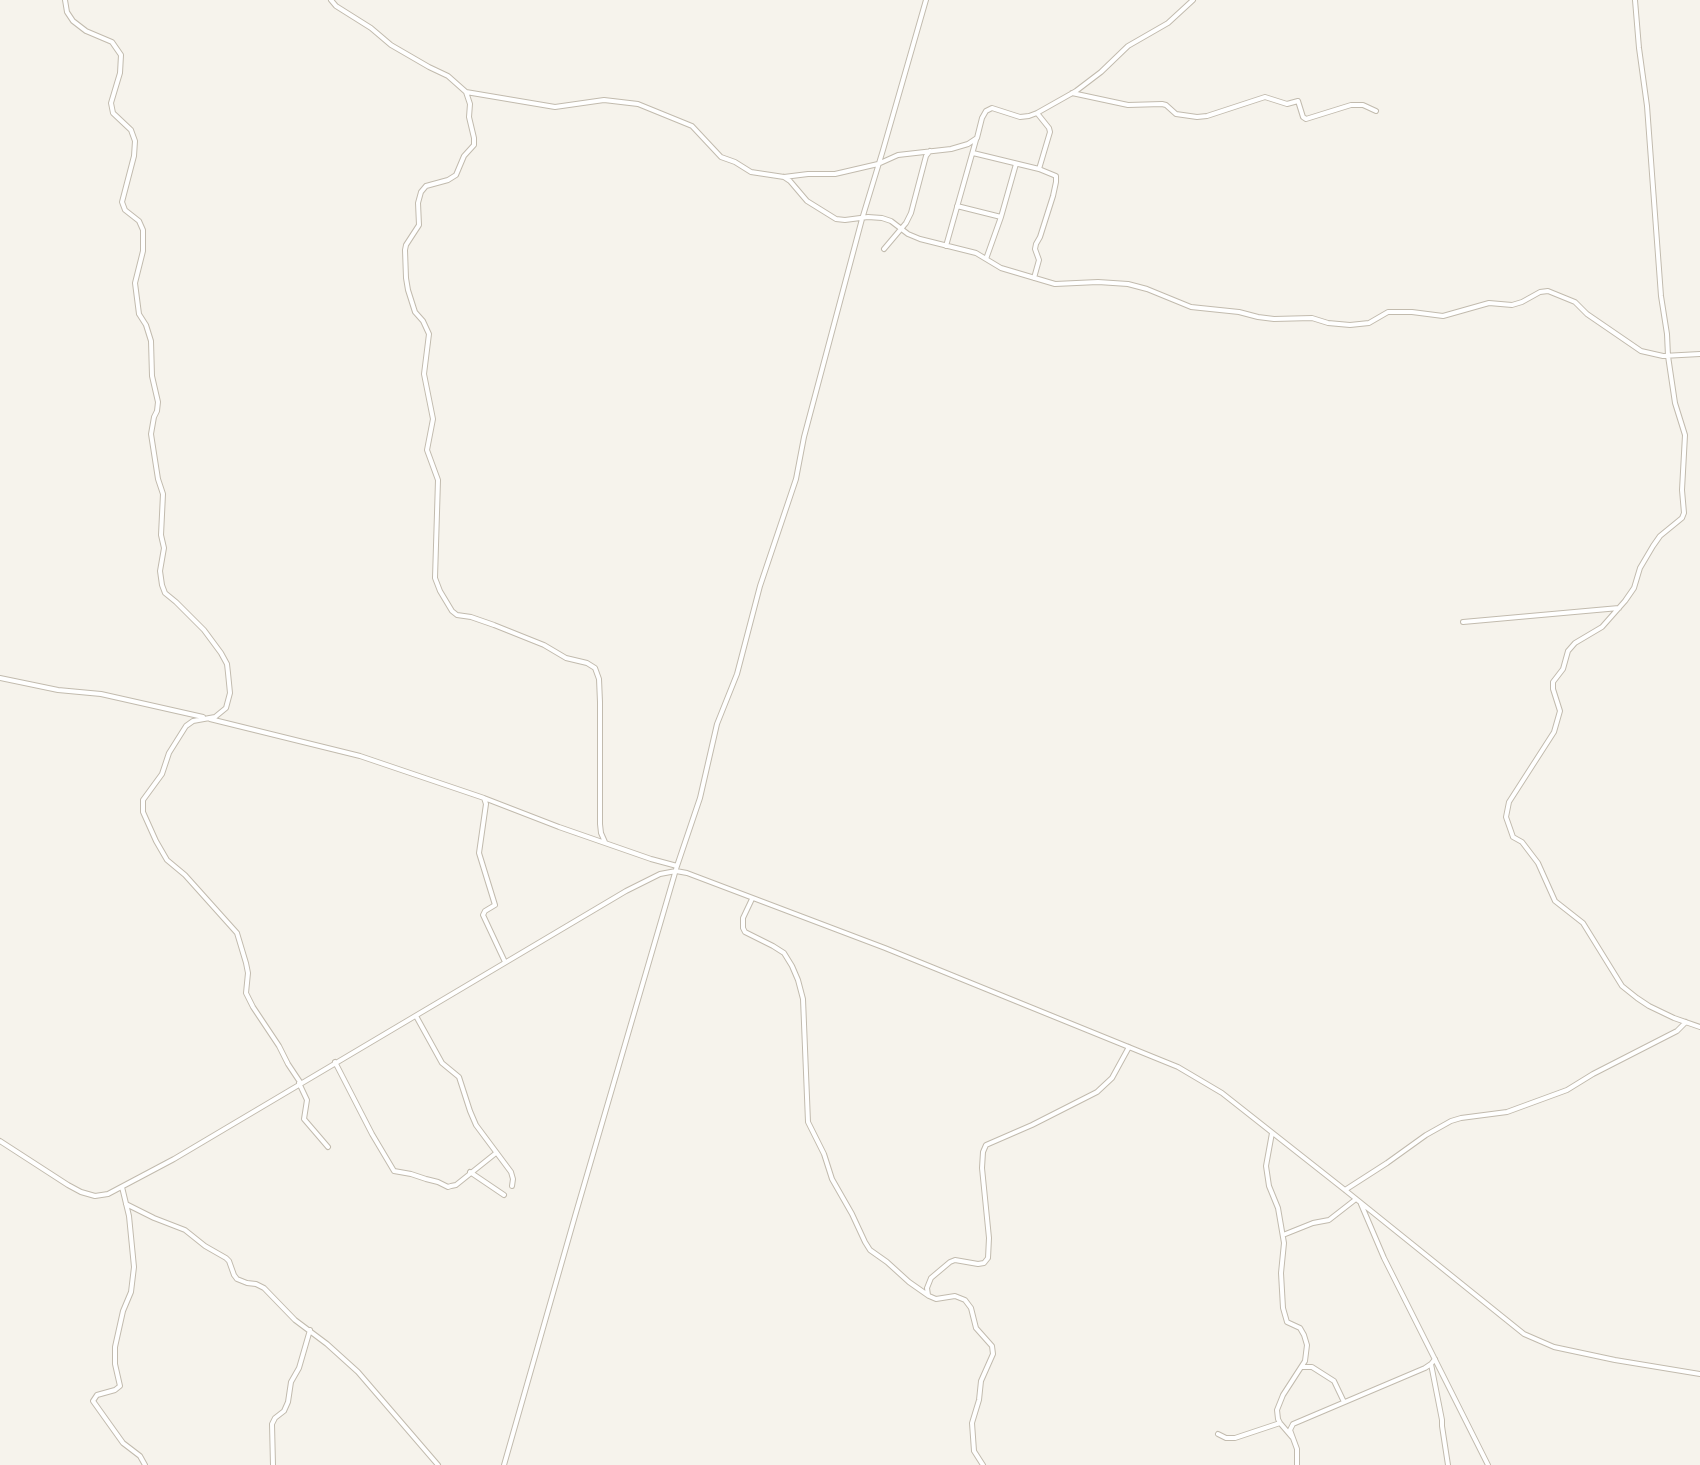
<!DOCTYPE html>
<style>
body{margin:0}
canvas{display:block;background:#f6f3ec}
</style>
<canvas width="1700" height="1465"></canvas>
<script>
const g = document.querySelector('canvas').getContext('2d');
g.lineJoin = 'round';
const poly = rows => new Path2D(rows.map(r => 'M' + r).join(''));
function trace(path, color, width, dash) { g.strokeStyle = color; g.lineWidth = width; g.lineCap = dash ? 'butt' : 'round'; g.setLineDash(dash || []); g.stroke(path); }
const minor = poly([
 [65,0,67,12,73,21,86,31,112,42,121,55,120,73,111,103,113,113,131,130,135,141,134,156,122,202,125,210,139,221,143,230,143,251,135,283,139,314,146,325,151,341,152,376,158,402,157,411,154,417,151,434,158,479,163,494,161,535,164,548,160,571,162,585,165,593,176,602,204,630,221,653,227,664,228,673,230,693,226,708,215,717,193,721,186,726,169,753,162,774,143,800,143,812,156,841,167,860,185,875,237,933,246,963,248,973,246,993,253,1007,279,1046,288,1064,300,1082],
 [331,0,336,6,371,28,391,45,429,67,448,76,466,92,555,107,604,100,638,104,692,126,721,157,735,162,751,172,784,177,808,174,835,174,878,164,898,155,951,149,968,144,977,138,982,118,986,111,992,108,1020,117,1029,116,1037,113,1076,91,1101,72,1128,46,1168,23,1193,0],
 [1635,0,1639,48,1647,106,1661,296,1667,334,1668,356,1675,403,1685,435,1682,490,1684,513,1682,518,1660,536,1653,546,1640,568,1634,588,1625,601,1602,627,1575,643,1568,651,1563,669,1553,682,1553,689,1560,711,1554,732,1509,802,1506,817,1513,837,1522,842,1538,863,1555,901,1583,923,1622,986,1637,998,1649,1006,1674,1018,1700,1027],
 [466,92,470,104,469,117,474,138,474,145,464,156,456,175,448,180,426,186,421,192,418,203,419,225,406,245,405,250,406,278,408,290,415,312,423,321,429,334,424,374,433,419,427,450,438,480,435,578,440,591,452,611,457,615,471,617,494,625,544,645,566,658,587,663,595,668,599,679,600,702,600,824,601,833,605,842],
 [1072,93,1128,105,1162,104,1166,105,1176,114,1197,117,1207,116,1265,97,1287,104,1298,101,1303,117,1306,119,1351,105,1363,105,1376,111],
 [1037,113,1049,128,1050,132,1039,169],
 [973,153,1039,169,1056,176,1056,182,1053,196,1040,237,1036,244,1035,249,1039,260,1034,278],
 [784,177,790,181,807,201,836,219,845,220,868,217,882,218,891,221,908,234,920,239,976,253,1001,268,1055,284,1098,282,1128,284,1147,289,1191,307,1239,312,1258,317,1274,319,1312,318,1328,323,1350,325,1369,323,1388,312,1412,312,1443,316,1489,303,1512,305,1522,302,1540,292,1548,291,1575,302,1587,314,1641,351,1663,356,1700,354],
 [957,206,1001,217],
 [946,246,976,140],
 [884,249,906,223,911,213,926,156,930,151],
 [986,259,1001,217,1016,164],
 [1463,622,1619,608],
 [0,678,58,690,101,694,203,717],
 [210,719,360,756,484,798,559,827,651,859,677,866],
 [484,798,486,804,479,853,495,905,485,911,483,915,505,962],
 [752,899,743,918,743,928,745,932,773,946,784,953,792,966,798,980,803,999,808,1122,824,1154,832,1179,852,1214,865,1242,870,1250,887,1262,909,1282,929,1296,936,1299,955,1296,965,1300,971,1308,976,1328,992,1346,993,1354,981,1381,979,1400,972,1423,974,1451,983,1465],
 [416,1016,442,1063,459,1077,470,1111,476,1125,511,1172,513,1179,512,1186],
 [335,1062,372,1134,394,1171,411,1174,426,1179,438,1182,448,1187,451,1186,456,1185,496,1153],
 [299,1083,307,1100,304,1119,328,1147],
 [1272,1133,1266,1166,1269,1186,1278,1208,1284,1243,1281,1273,1283,1308,1287,1322,1300,1328,1304,1335,1307,1345,1305,1361,1283,1395,1277,1410,1278,1419,1280,1423,1292,1437],
 [0,1141,68,1185,81,1192,95,1196,108,1194,174,1159,626,891,660,874,676,871,687,873,885,948,1178,1067,1222,1093,1345,1190,1524,1334,1554,1347,1615,1360,1700,1374],
 [470,1172,504,1195],
 [122,1187,129,1216,134,1267,131,1292,123,1311,115,1347,115,1364,120,1386,115,1390,97,1395,93,1401,123,1443,140,1456,145,1465],
 [1345,1190,1387,1163,1426,1135,1451,1121,1461,1118,1507,1112,1567,1090,1593,1074,1677,1031,1686,1022],
 [126,1204,154,1218,185,1230,205,1246,226,1258,229,1261,234,1275,237,1279,247,1283,256,1284,264,1288,295,1320,327,1344,358,1372,438,1465],
 [1361,1204,1384,1258,1488,1465],
 [1283,1235,1313,1223,1329,1220,1356,1199],
 [928,1295,927,1288,931,1278,950,1262,955,1260,978,1264,984,1263,988,1258,989,1238,982,1168,983,1152,986,1145,1032,1125,1097,1092,1112,1078,1129,1047],
 [1431,1364,1442,1420,1442,1426,1448,1465],
 [1302,1367,1312,1367,1334,1381,1344,1402],
 [1218,1434,1226,1438,1235,1438,1280,1423],
 [273,1465,272,1424,275,1418,284,1411,288,1402,291,1382,299,1368,310,1330],
 [504,1465,575,1216,677,866,700,798,717,724,737,674,760,586,796,479,804,437,862,219,883,150,926,0],
 [1297,1465,1297,1449,1290,1430,1293,1424,1425,1368,1431,1364,1435,1359]
]);
trace(minor, '#c2bbae', 6);
trace(minor, '#fff', 4);
</script>
